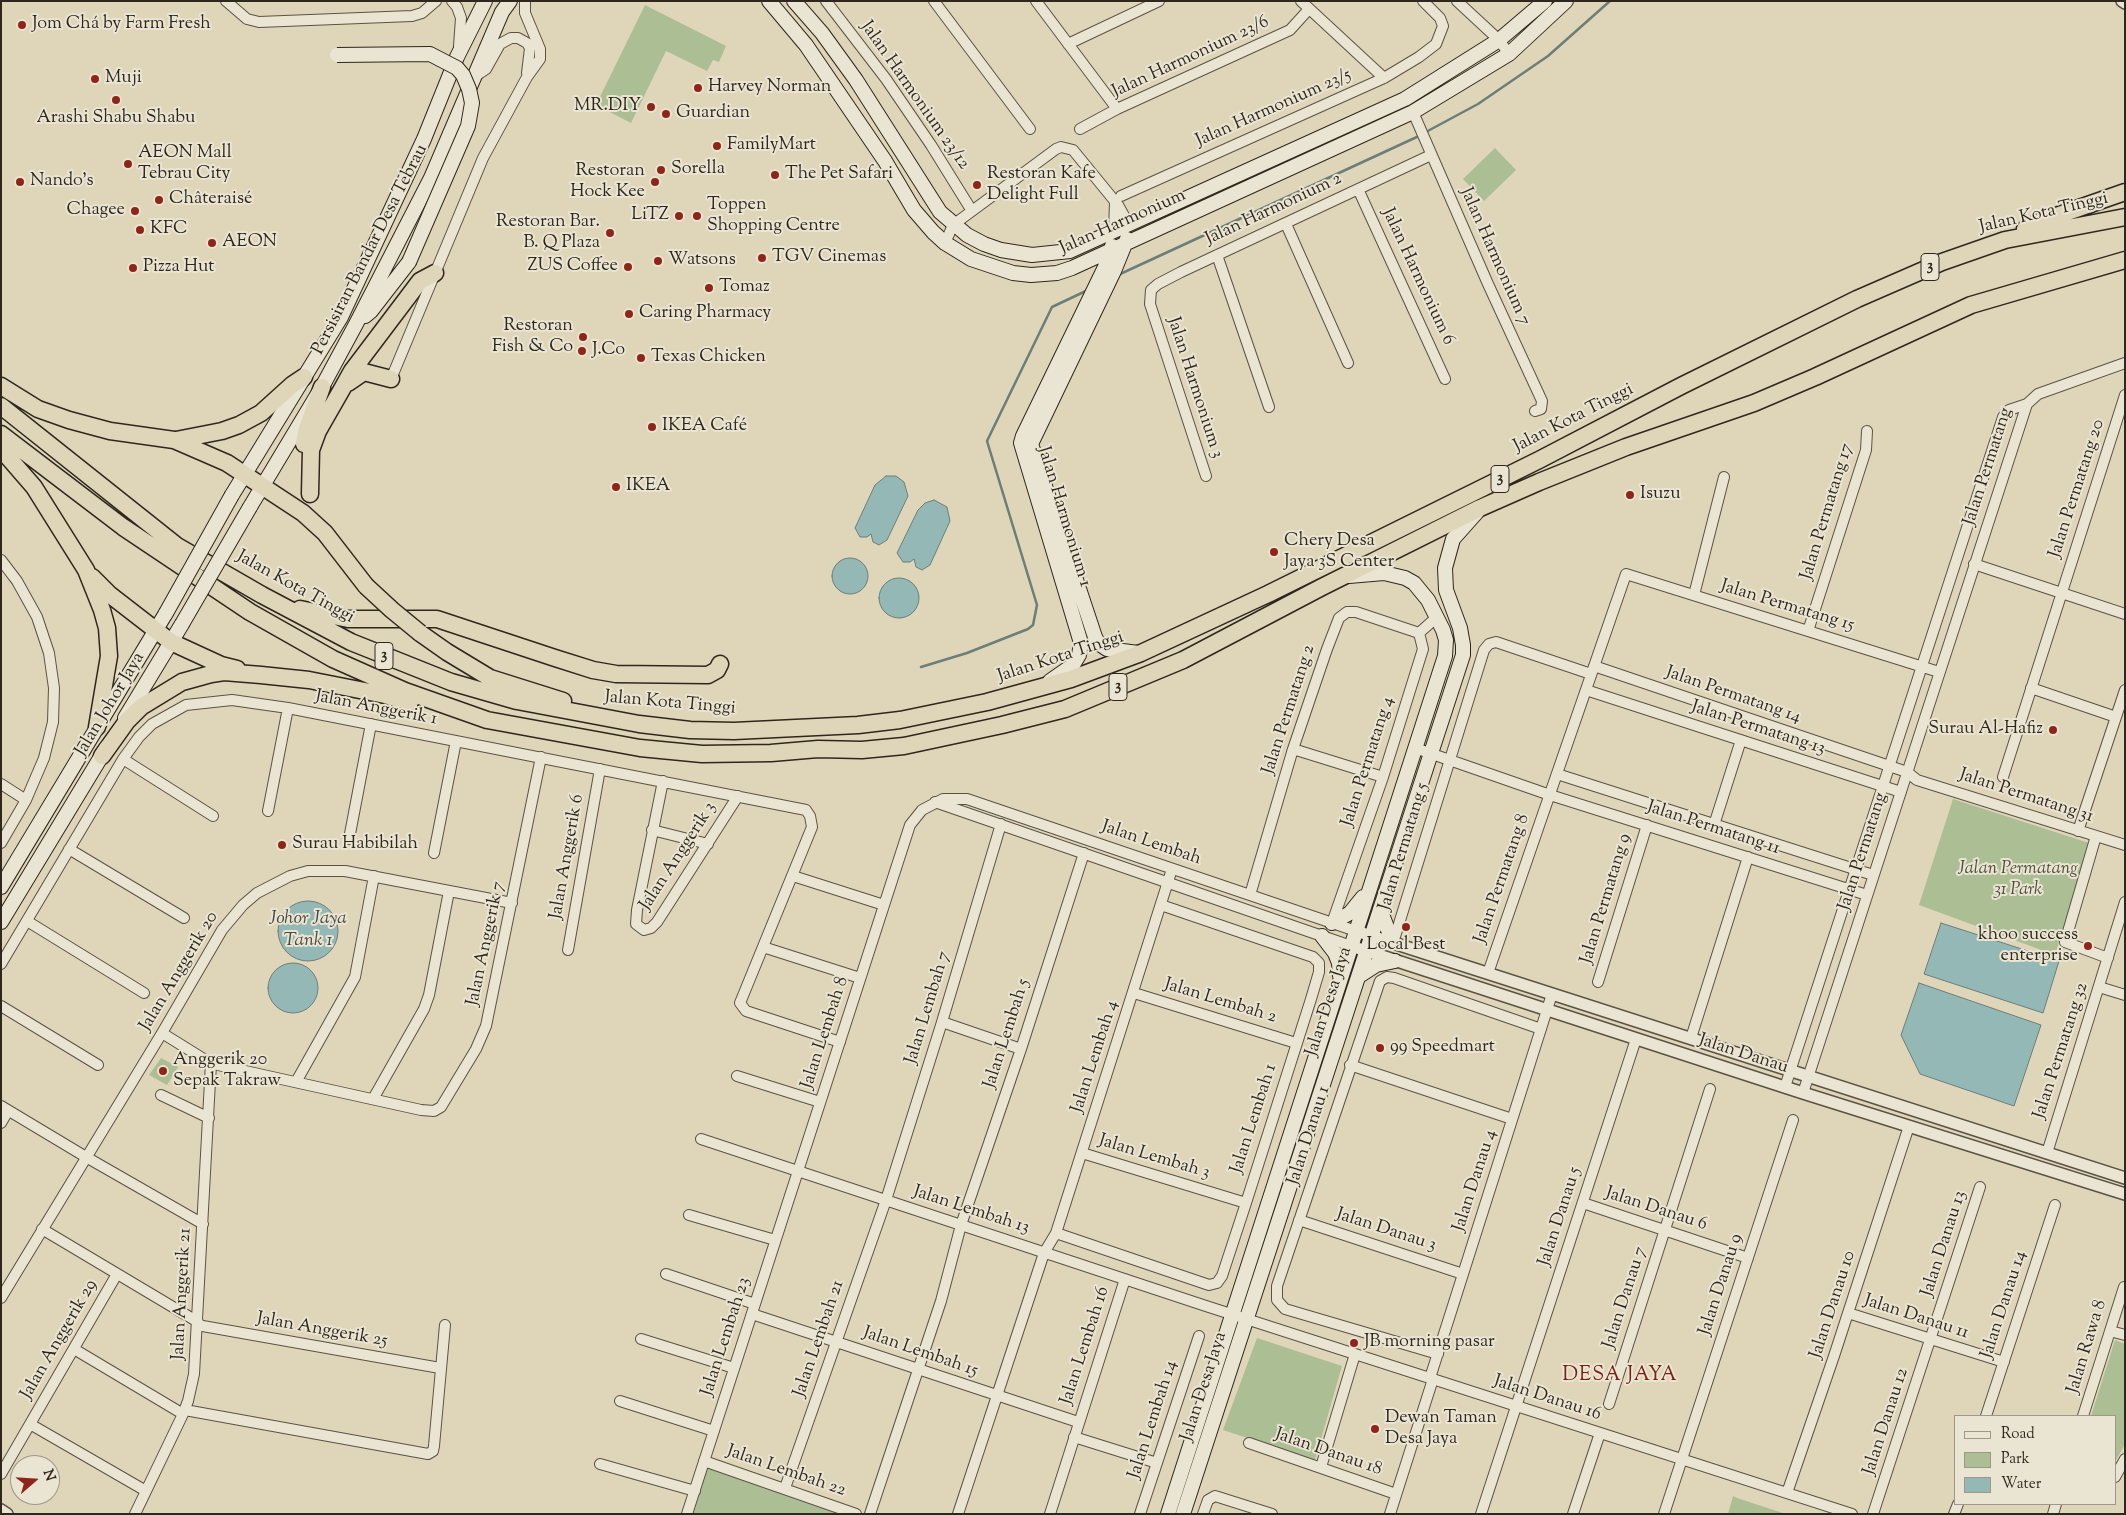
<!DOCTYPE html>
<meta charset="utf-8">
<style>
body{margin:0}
#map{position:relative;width:2126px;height:1515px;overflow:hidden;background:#dfd5b9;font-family:"Sorts Mill Goudy",serif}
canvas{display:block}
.frame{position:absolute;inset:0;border:2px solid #2f271d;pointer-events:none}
.legend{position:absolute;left:1954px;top:1415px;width:162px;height:90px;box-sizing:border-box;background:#eae4d2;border:1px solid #9f988a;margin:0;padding:6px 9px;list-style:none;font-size:15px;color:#2f271d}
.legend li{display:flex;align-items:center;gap:10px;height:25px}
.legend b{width:25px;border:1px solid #9f988a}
.north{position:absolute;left:10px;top:1455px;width:50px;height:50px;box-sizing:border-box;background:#eae4d2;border:1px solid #9f988a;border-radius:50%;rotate:71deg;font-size:14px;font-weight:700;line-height:20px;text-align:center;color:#2f271d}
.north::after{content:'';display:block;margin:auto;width:18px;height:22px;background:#8f2418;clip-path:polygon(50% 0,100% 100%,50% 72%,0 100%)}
</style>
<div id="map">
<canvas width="2126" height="1515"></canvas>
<div class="frame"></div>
<ul class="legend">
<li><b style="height:6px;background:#eae4d2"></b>Road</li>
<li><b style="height:14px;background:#abbe94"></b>Park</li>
<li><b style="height:14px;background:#94b8b5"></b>Water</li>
</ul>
<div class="north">N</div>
</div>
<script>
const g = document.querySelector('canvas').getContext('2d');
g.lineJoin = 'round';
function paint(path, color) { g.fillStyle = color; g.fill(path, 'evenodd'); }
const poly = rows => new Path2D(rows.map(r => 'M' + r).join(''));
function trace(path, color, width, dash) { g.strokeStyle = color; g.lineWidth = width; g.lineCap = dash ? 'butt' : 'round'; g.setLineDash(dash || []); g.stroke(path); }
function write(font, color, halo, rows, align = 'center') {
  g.font = font + ' "Sorts Mill Goudy",serif'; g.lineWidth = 4; g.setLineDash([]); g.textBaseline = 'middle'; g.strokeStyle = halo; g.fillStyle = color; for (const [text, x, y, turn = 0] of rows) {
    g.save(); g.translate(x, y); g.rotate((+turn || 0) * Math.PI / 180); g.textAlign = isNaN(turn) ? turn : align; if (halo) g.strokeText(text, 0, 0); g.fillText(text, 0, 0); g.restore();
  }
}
paint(poly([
 [645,5,726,46,719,62,713,60,707,71,666,51,631,123,596,105],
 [1495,148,1516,170,1484,201,1463,179],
 [1953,799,2089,843,2055,955,1919,905],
 [161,1058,178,1067,167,1085,149,1075],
 [1257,1338,1342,1366,1315,1460,1223,1430],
 [2115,1340,2125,1344,2125,1444,2115,1462,2115,1416,2091,1416],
 [708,1466,843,1514,693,1514],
 [1733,1496,1737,1498,1786,1514,1728,1514]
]), '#abbe94');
const water = poly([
 [886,476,896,476,904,482,908,496,887,540,879,545,873,542,871,534,867,537,860,537,855,528,875,485,886,476],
 [934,500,947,507,950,521,930,565,922,570,916,567,914,559,910,562,903,562,897,553,918,510,925,503,934,500],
 '832 576a18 18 0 1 1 36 0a18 18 0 1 1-36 0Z',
 '879 598a20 20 0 1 1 40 0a20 20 0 1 1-40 0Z',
 '278 931a30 30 0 1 1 60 0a30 30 0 1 1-60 0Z',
 [1941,923,2059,961,2043,1013,1924,974,1941,923],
 '268 988a25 25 0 1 1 50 0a25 25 0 1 1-50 0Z',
 [1919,983,2041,1025,2014,1106,1920,1074,1901,1035,1919,983]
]);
paint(water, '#94b8b5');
trace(water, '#6c7e78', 1);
trace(poly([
 [1424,133,1478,104,1548,56,1610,1],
 [1118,275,1419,136],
 [921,667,967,653,1028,629,1033,625,1037,605,987,441,1052,307,1088,290]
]), '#6c7e78', 2.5);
const minor = poly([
 [226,1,247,19,259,22,412,16,422,13,436,1],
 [452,1,457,7,461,18,459,46],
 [826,1,886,79,931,145,972,211],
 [934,1,1030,129],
 [1036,1,1117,109],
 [1301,1,1384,78],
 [1457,1,1499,40,1509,54],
 [1068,44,1159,1],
 [474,77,486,69,500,44,511,38,518,38,527,43,530,48,527,73],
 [1413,112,1488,284,1542,401,1541,409,1535,411],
 [1080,129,1117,109,1290,30,1309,9],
 [1358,189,1445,379],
 [1121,196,1384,78,1419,57,1436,44,1443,26,1440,18,1423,1],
 [1286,224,1348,363],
 [1114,231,1115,202],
 [945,243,953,225,1056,149,1061,147,1073,150,1118,205,1129,225],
 [1217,255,1269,407],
 [391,379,483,158,527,77,540,59,540,49,525,13,525,1],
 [1206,476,1150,304,1151,290,1158,284,1181,272,1431,155],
 [1,560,17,581,37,617,49,653,54,688,53,722,44,758,26,800,1,843],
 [1974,564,2125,614],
 [1694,595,1724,477],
 [1808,631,1866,450,1867,431],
 [1594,666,1907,772,1917,780,2125,845],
 [2031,688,2116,717],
 [1586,690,1901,792],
 [1415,748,1550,795,1867,895],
 [1293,749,1383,777],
 [123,759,213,816],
 [1557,774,1873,875],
 [2003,777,2125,395],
 [663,781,637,910,636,924,644,930,651,928,657,922,738,796],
 [1,784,26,800],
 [935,802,1351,946],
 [268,811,288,708],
 [1714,825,1741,740],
 [652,830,708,844],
 [2078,831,2125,690],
 [2096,836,2065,942,2108,958],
 [349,839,371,724],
 [69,849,184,918],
 [434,853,456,741],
 [793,876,884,905],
 [1250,895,1293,749,1327,649,1339,618,1347,612,1356,612,1419,633],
 [27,921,144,993],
 [1332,923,1383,777,1423,649,1419,633,1437,617],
 [1393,943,1484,650,1489,644,1496,642,1591,674],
 [763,947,860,978],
 [568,950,600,769],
 [1,964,123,759,139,737,152,724,186,705,232,700,288,708,806,810,810,816,812,827,740,1003,746,1011,840,1042],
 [1488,973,1626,574,1939,672],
 [1598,982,1647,825],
 [2099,987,2125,995],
 [1134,993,1296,1043],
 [1,1006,98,1065],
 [942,1022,1021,1049],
 [162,1033,207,1061,218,1065,421,1110,434,1111,441,1107,476,1049,486,1026,541,757],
 [1691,1038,1748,857],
 [1350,1065,1512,1119],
 [737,1076,820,1102],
 [296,1082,355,977,374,876],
 [1785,1087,2003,417,2009,410,2027,404],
 [1803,1093,2027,404,2038,394,2125,363],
 [161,1095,209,1118],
 [373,1099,424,1009,429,995,449,891],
 [1,1106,86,1157,203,1224],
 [1,1123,8,1111],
 [701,1139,1209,1307,1852,1514],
 [1082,1153,1246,1203],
 [2047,1153,2125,902],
 [1583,1203,1748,1258],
 [689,1215,775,1240],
 [1299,1220,1463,1274],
 [42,1229,198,1322],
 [1056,1233,1209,1285,1217,1283,1222,1276,1246,1203,1311,999,1319,972,1319,963,1313,957,1161,905],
 [666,1274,755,1304],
 [1,1298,162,1033,222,930,243,905,257,893,290,876,308,871,345,871,512,903],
 [1848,1313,2004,1362],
 [752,1314,1078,1422],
 [197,1325,440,1368],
 [2110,1331,2125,1335],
 [641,1339,734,1368],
 [74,1349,183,1414],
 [1438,1354,1285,1309,1277,1300,1277,1286,1380,981,1387,977,1394,978,1541,1029],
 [1430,1378,1552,994],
 [620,1401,714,1431],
 [1609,1404,1710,1089],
 [185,1410,428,1454,433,1451,434,1446,445,1325],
 [1986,1416,2055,1205],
 [2083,1416,2124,1287],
 [30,1424,146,1491],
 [1074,1437,1157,1463],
 [1249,1443,1396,1494],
 [704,1461,856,1514],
 [600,1464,695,1491],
 [1321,1467,1355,1354],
 [1,1474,117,1274],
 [2115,1477,2125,1459],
 [785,1488,886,1200,942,1022,1001,824],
 [1787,1493,1834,1356,1909,1126],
 [135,1514,183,1414,188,1401,194,1374,211,1063],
 [687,1514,910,825,922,810,943,799,967,799,1356,931],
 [870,1514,941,1301,961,1225,1021,1049,1084,853],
 [958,1514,1044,1253,1056,1233,1172,869],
 [1050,1514,1125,1279],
 [1140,1514,1199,1336],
 [1203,1514,1208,1500,1215,1496,1272,1514],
 [1390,1514,1433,1379],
 [1481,1514,1636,1039],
 [1573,1514,1600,1433],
 [1664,1514,1793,1120],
 [1873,1514,1980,1187],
 [1954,1514,1958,1504],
 [2053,1514,2056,1504]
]);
const tertiary = poly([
 [2122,1,2125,3],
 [1356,931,2125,1178],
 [1351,946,1803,1093,2125,1194],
 [1,1510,7,1514]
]);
const secondary = poly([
 [769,1,806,45,885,161,914,210,933,232,945,243,971,259,1013,273,1031,275,1057,273,1072,268,1413,112,1509,54,1566,1],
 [794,1,822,33,856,80,940,212,967,235,984,244,1001,250,1032,255,1070,251,1405,99,1499,40,1545,1],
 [1127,239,1114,271,1031,444,1095,637,1098,643,1107,649,1138,653],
 [365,316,371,311,409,262],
 [232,495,341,317,424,139,457,57,485,1],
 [250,507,322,387,356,324,431,178,502,12,510,1],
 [1050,681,1073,665,1079,655,1081,643,1021,443,1023,436,1105,267,1112,246],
 [125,718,182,624],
 [1,887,166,613],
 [1380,909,1393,943],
 [1,922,107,747],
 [1332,923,1350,913,1363,897],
 [1322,936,1335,953,1339,963,1340,976],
 [1359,976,1376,965,1395,961],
 [1168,1514,1445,656,1446,640,1443,630,1428,600,1414,583,1405,578,1384,573,1349,576],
 [1183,1514,1463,655,1463,645,1460,628,1446,590,1445,568,1453,539,1477,512]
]);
const trunk = poly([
 [2025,229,2039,222,2125,192],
 [348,383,364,372,391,379],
 [1,386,38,409,69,420,110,431,174,440,227,463,303,513,325,533,366,586],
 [1,406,177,546,262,595,351,642,451,682,517,701,639,724,690,730,734,731,858,725,900,720,987,702,1071,679,1141,653,1268,594,1539,460,1681,386,1857,299,1942,262,2005,240,2125,217],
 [1,434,123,527,250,612,333,659,405,691,487,720,640,748,702,754,771,753,818,749,862,750,904,746,1002,725,1065,709,1183,660,1322,587,1480,508,1539,482,1626,447,1754,403,1815,377,1971,305,2125,260],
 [176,440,222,431,239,425,261,413,292,385,304,377],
 [304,444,306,432,322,387],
 [1,449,34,487,86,570,102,610,107,628,109,656,97,727],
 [310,494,311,450,318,431,342,389,352,371,420,281,435,273],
 [92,577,109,594,171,642,221,665,237,669],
 [300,609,348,619,437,619,555,658,593,670,616,674,708,675,717,670,720,664],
 [420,633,447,652,490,678,563,701],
 [102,756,127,721,141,707,182,682,211,674,224,672,261,675,309,680,385,695,410,702]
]);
trace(minor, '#5b5244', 12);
trace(tertiary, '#5b5244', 14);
trace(secondary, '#2f271d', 16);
trace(trunk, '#2f271d', 19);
trace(minor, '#eae4d2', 10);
trace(tertiary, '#eae4d2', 11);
trace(secondary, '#eae4d2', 14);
trace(trunk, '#dfd5b9', 16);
const secondaryBridge = poly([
 [337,55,430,54,457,68,463,75,469,89,472,103,468,126,409,262],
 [166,613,232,495],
 [182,624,250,507]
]);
const trunkBridge = poly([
 [366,586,392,610,420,633]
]);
trace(secondaryBridge, '#2f271d', 16, []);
trace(trunkBridge, '#2f271d', 19, []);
trace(secondaryBridge, '#eae4d2', 14);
trace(trunkBridge, '#dfd5b9', 16);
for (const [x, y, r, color] of [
 [22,25,5,"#8f2418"],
 [95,79,5,"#8f2418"],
 [698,88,5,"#8f2418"],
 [116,100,5,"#8f2418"],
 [651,107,5,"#8f2418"],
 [666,114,5,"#8f2418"],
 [717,146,5,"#8f2418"],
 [128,164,5,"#8f2418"],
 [661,170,5,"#8f2418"],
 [775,175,5,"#8f2418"],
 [20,182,5,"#8f2418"],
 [655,182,5,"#8f2418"],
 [977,185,5,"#8f2418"],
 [159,200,5,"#8f2418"],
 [135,211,5,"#8f2418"],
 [679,216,5,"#8f2418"],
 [697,216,5,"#8f2418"],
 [140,230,5,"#8f2418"],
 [610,233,5,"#8f2418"],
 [212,243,5,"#8f2418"],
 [762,258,5,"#8f2418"],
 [658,261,5,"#8f2418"],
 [628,267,5,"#8f2418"],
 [133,268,5,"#8f2418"],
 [709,288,5,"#8f2418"],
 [629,314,5,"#8f2418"],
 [583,337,5,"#8f2418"],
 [582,351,5,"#8f2418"],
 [641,358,5,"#8f2418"],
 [652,427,5,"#8f2418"],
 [616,487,5,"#8f2418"],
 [1630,495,5,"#8f2418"],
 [1274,552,5,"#8f2418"],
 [2053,730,5,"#8f2418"],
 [282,845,5,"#8f2418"],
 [1406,927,5,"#8f2418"],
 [2088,946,5,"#8f2418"],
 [1380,1048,5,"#8f2418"],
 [163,1071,5,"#8f2418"],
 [1354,1343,5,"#8f2418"],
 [1375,1429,5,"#8f2418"]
]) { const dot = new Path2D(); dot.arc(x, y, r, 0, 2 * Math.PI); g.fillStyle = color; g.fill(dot); trace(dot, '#eae4d2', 2); }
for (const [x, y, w] of [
 [1930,267,18],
 [1500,479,18],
 [384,656,18],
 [1118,687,18]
]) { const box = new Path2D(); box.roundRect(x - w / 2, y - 13.5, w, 27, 4); g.fillStyle = '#eae4d2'; g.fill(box); trace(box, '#2f271d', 1); }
write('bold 16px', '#2f271d', null, [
 ["3",1930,267],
 ["3",1500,479],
 ["3",384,656],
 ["3",1118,687]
]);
write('18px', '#2f271d', '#eae4d2', [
 ["Jom Chá by Farm Fresh",32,25],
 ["Muji",105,79],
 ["Harvey Norman",708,88],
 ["MR.DIY",641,107,"right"],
 ["Guardian",676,114],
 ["Arashi Shabu Shabu",116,119,"center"],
 ["FamilyMart",727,146],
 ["AEON Mall",138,154],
 ["Tebrau City",138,175],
 ["Sorella",671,170],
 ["Restoran",645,172,"right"],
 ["Hock Kee",645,193,"right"],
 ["The Pet Safari",785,175],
 ["Restoran Kafe",987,175],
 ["Delight Full",987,196],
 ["Nando's",30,182],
 ["Châteraisé",169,200],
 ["Toppen",707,206],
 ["Shopping Centre",707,227],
 ["Chagee",125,211,"right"],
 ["LiTZ",669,216,"right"],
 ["Restoran Bar.",600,223,"right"],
 ["B. Q Plaza",600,244,"right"],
 ["KFC",150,230],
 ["AEON",222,243],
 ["TGV Cinemas",772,258],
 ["Watsons",668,261],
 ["ZUS Coffee",618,267,"right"],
 ["Pizza Hut",143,268],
 ["Tomaz",719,288],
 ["Caring Pharmacy",639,314],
 ["Restoran",573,327,"right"],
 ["Fish & Co",573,348,"right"],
 ["J.Co",592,351],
 ["Texas Chicken",651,358],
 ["IKEA Café",662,427],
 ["IKEA",626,487],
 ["Isuzu",1640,495],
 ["Chery Desa",1284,542],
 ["Jaya 3S Center",1284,563],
 ["Surau Al-Hafiz",2043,730,"right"],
 ["Surau Habibilah",292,845],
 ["khoo success",2078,936,"right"],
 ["enterprise",2078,957,"right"],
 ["Local Best",1406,946,"center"],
 ["99 Speedmart",1390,1048],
 ["Anggerik 20",173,1061],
 ["Sepak Takraw",173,1082],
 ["JB morning pasar",1364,1343],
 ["Dewan Taman",1385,1419],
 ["Desa Jaya",1385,1440]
], 'left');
write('18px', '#2f271d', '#eae4d2', [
 ["Jalan Harmonium 23/6",1191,58,-25],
 ["Jalan Harmonium 23/12",914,96,55],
 ["Jalan Harmonium 23/5",1274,109,-24],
 ["Jalan Harmonium 2",1274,210,-25],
 ["Jalan Kota Tinggi",2044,214,-13],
 ["Jalan Harmonium",1123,223,-24],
 ["Persisiran Bandar Desa Tebrau",371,250,-63],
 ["Jalan Harmonium 7",1494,257,66],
 ["Jalan Harmonium 6",1417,277,65],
 ["Jalan Harmonium 3",1194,388,72],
 ["Jalan Kota Tinggi",1574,419,-27],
 ["Jalan Permatang",1989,467,-72],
 ["Jalan Permatang 20",2078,489,-72],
 ["Jalan Permatang 17",1828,512,-73],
 ["Jalan Harmonium 1",1063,517,73],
 ["Jalan Kota Tinggi",295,588,29],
 ["Jalan Permatang 15",1787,607,17],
 ["Jalan Kota Tinggi",1061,658,-18],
 ["Jalan Permatang 14",1733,696,19],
 ["Jalan Kota Tinggi",670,704,5],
 ["Jalan Johor Jaya",111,705,-59],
 ["Jalan Anggerik 1",376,709,11],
 ["Jalan Permatang 2",1290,710,-72],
 ["Jalan Permatang 13",1758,729,18],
 ["Jalan Permatang 4",1369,762,-72],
 ["Jalan Permatang 31",2026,797,18],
 ["Jalan Permatang 11",1713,829,18],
 ["Jalan Lembah",1151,844,19],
 ["Jalan Permatang 5",1405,847,-73],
 ["Jalan Permatang",1864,852,-72],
 ["Jalan Anggerik 6",568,857,-80],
 ["Jalan Anggerik 3",679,857,-57],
 ["Jalan Permatang 8",1503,879,-71],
 ["Jalan Permatang 9",1607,899,-73],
 ["Jalan Anggerik 7",487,944,-78],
 ["Jalan Anggerik 20",180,972,-59],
 ["Jalan Lembah 2",1220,1002,17],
 ["Jalan Desa Jaya",1330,1002,-72],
 ["Jalan Lembah 7",929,1008,-73],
 ["Jalan Lembah 8",826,1033,-72],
 ["Jalan Lembah 5",1008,1034,-72],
 ["Jalan Permatang 32",2062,1051,-72],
 ["Jalan Danau",1743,1055,18],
 ["Jalan Lembah 4",1096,1057,-72],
 ["Jalan Lembah 1",1255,1119,-72],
 ["Jalan Danau 1",1310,1136,-72],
 ["Jalan Lembah 3",1154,1158,17],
 ["Jalan Danau 4",1476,1181,-72],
 ["Jalan Danau 6",1656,1210,18],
 ["Jalan Lembah 13",971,1211,18],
 ["Jalan Danau 5",1561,1217,-72],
 ["Jalan Danau 3",1386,1231,18],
 ["Jalan Danau 13",1945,1244,-72],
 ["Jalan Danau 9",1722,1285,-72],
 ["Jalan Anggerik 21",183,1294,-87],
 ["Jalan Danau 7",1626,1298,-72],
 ["Jalan Danau 10",1834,1305,-72],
 ["Jalan Danau 14",2005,1305,-72],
 ["Jalan Danau 11",1916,1318,18],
 ["Jalan Anggerik 25",322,1331,10],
 ["Jalan Lembah 23",727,1337,-72],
 ["Jalan Lembah 21",820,1339,-71],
 ["Jalan Anggerik 29",60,1340,-60],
 ["Jalan Lembah 16",1086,1346,-72],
 ["Jalan Rawa 8",2088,1347,-73],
 ["Jalan Lembah 15",920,1353,19],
 ["Jalan Desa Jaya",1205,1387,-72],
 ["Jalan Danau 16",1547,1399,18],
 ["Jalan Lembah 14",1154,1420,-72],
 ["Jalan Danau 12",1887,1422,-72],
 ["Jalan Danau 18",1328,1453,19],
 ["Jalan Lembah 22",786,1472,19]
]);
write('italic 18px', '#4e4d3b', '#eae4d2', [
 ["Jalan Permatang",2018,870],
 ["31 Park",2018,891]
]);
write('italic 19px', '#484b43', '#eae4d2', [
 ["Johor Jaya",308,920],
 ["Tank 1",308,942]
]);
g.letterSpacing = '1px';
write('20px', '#7a1f14', '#eae4d2', [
 ["DESA JAYA",1620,1377]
]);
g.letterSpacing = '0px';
</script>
